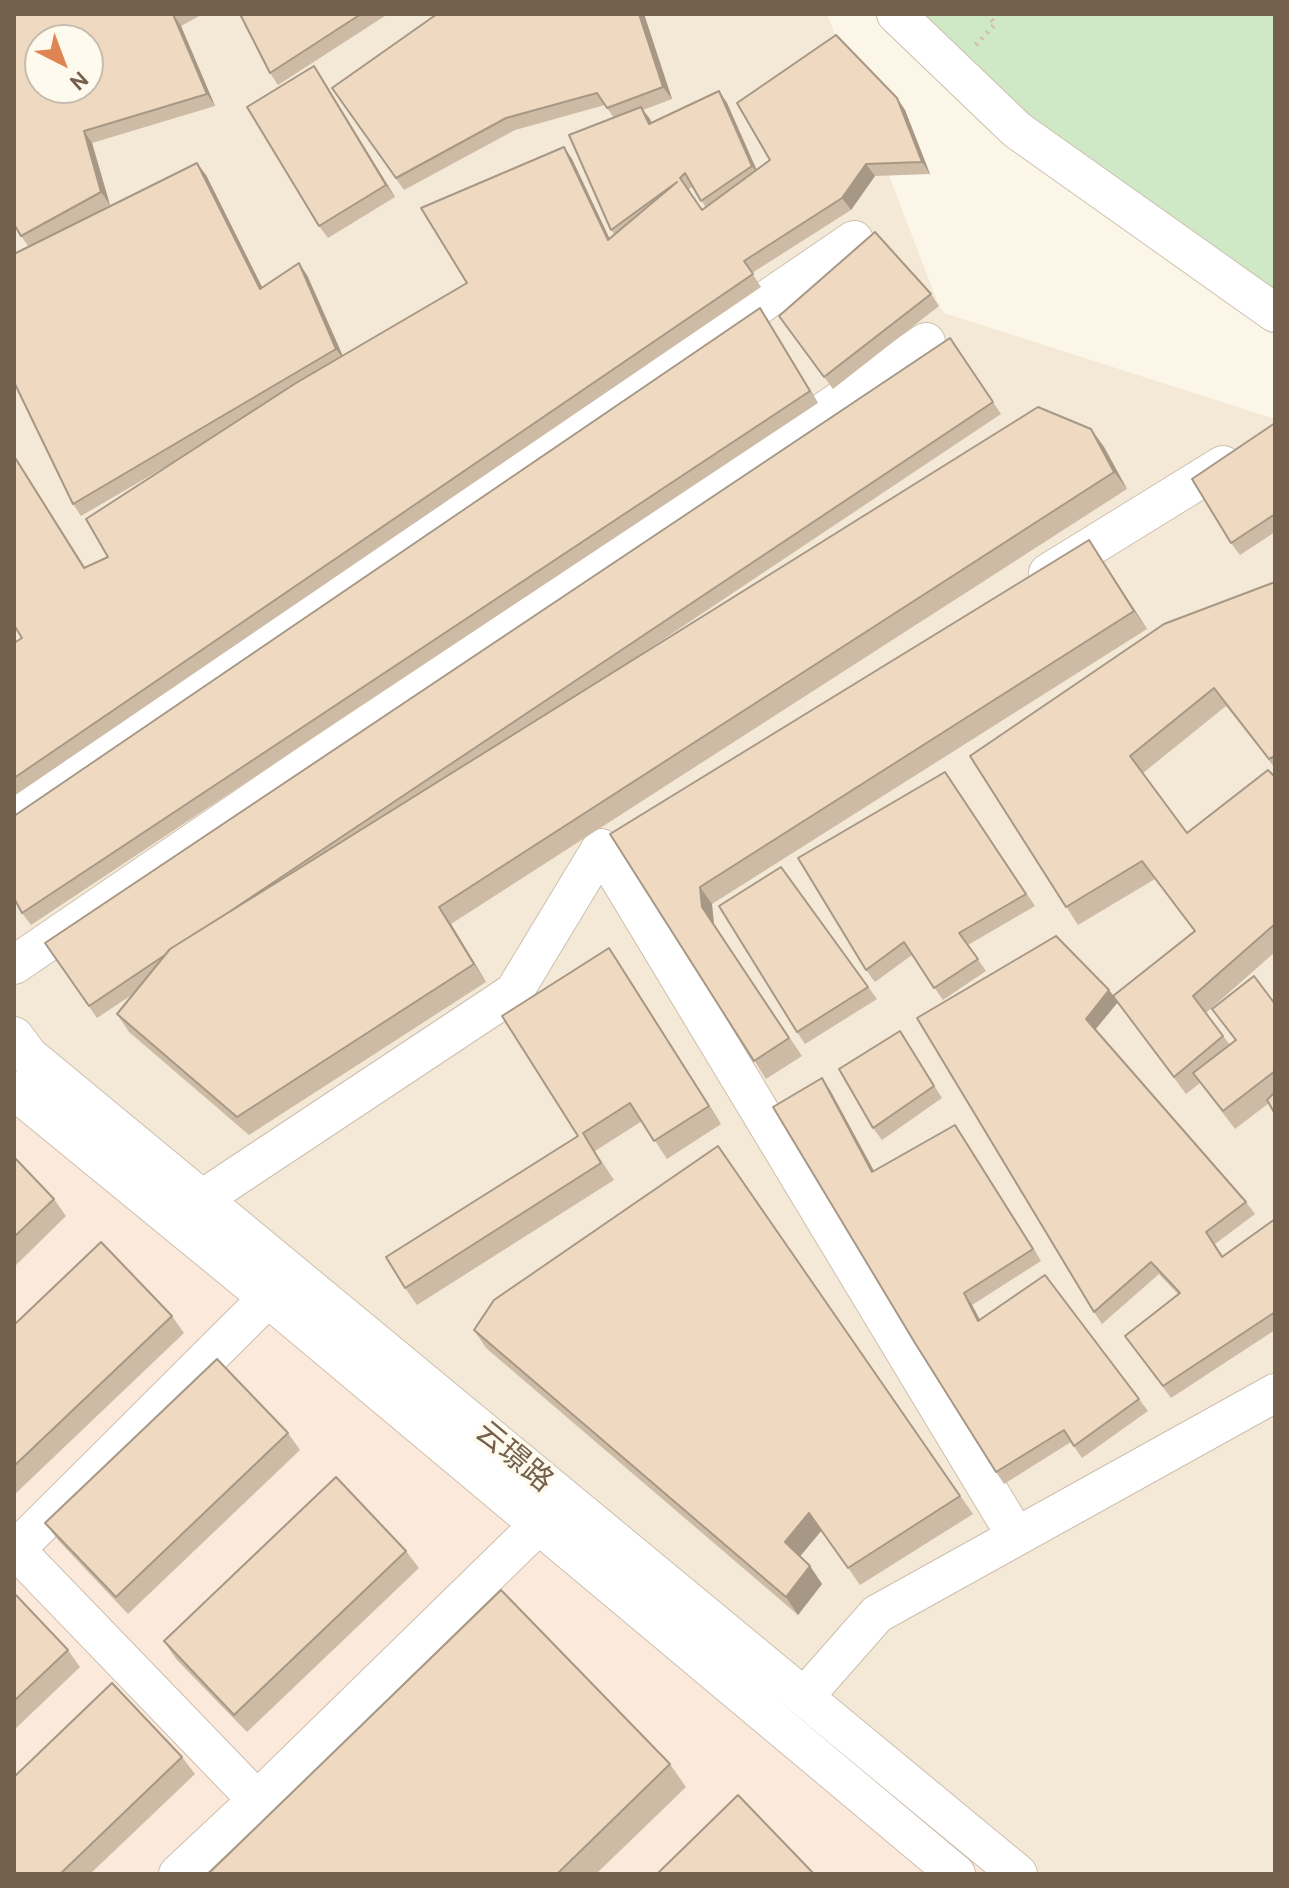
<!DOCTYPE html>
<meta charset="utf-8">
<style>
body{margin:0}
#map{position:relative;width:1289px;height:1888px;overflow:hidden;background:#fbf6e7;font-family:Cabin,sans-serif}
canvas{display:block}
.frame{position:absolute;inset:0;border:16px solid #74604d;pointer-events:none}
.north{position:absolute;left:24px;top:24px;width:80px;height:80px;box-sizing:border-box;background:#fefaed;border:2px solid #c7bcad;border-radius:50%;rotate:138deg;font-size:22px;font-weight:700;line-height:32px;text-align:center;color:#74604d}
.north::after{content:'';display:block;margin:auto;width:28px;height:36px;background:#df8553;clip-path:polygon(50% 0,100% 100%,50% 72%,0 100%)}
</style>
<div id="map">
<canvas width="1289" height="1888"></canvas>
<div class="frame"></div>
<div class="north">N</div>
</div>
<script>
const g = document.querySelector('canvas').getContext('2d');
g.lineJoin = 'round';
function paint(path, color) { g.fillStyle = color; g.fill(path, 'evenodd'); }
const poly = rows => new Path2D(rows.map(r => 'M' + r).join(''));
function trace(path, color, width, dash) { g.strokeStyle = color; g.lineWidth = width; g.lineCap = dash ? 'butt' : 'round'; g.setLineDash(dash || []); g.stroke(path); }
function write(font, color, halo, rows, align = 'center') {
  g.font = font + ' Cabin,"Noto Sans SC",sans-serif'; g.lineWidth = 7; g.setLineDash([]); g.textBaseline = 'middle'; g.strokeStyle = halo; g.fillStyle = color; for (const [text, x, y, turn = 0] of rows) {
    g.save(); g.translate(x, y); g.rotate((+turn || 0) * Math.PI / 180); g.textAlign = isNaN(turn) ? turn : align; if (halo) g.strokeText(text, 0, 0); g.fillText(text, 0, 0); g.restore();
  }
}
paint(poly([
 [14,14,827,14,939,306,944,313,1275,419,1275,1874,1018,1874,14,1036],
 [40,40,88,40,88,88,40,88]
]), '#f3e9d6');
paint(poly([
 [14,1036,1018,1874,14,1874]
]), '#fbe9dc');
paint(poly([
 [896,14,1275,14,1275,313]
]), '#cfe8c6');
const minor = poly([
 [896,14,1017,130,1275,313],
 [1048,573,1223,465],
 [14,814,854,240],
 [14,965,926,342],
 [14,1036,29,1056,1018,1874],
 [14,1090,268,1298,956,1874],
 [202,1199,514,992,601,848,1016,1536],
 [14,1548,257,1800,178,1874],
 [14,1551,284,1282],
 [804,1697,877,1614,1275,1393],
 [257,1800,556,1508]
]);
trace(minor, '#cdbfae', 40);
trace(poly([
 [976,45,995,24,987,14]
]), '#d4bda3', 5, [2, 6]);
trace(minor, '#fff', 38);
paint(poly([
 [14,14,203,14,181,26,215,106,92,143,110,205,61,231,206,175,262,287,307,275,343,356,467,283,564,147,572,159,609,238,614,234,611,230,614,118,605,105,515,130,404,190,332,88,644,14,672,99,643,110,651,123,719,91,727,103,757,170,897,98,905,110,930,174,875,176,851,210,752,273,761,287,14,796,14,643,22,638,17,630,14,632,14,455,85,567,108,557,182,457,81,516,73,504,29,247,21,236],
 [693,186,706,208,702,210,688,190],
 [240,14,388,14,278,85,270,73],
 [322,78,395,197,328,238,319,226],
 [931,294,939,306,833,389,779,316],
 [760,308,818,403,31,925,22,913],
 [950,338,1001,414,625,665,1091,429,1104,447,1127,489,451,924,486,982,249,1135,129,1032,117,1014,133,994,97,1018,45,943],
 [1275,423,1275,532,1240,555,1231,543],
 [1101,558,1147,629,712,904,714,925,802,1056,766,1079,610,834],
 [1275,582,1275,768,1226,706,1143,773,1187,833,1275,777,1275,952,1206,1013,1230,1045,1235,1040,1212,1009,1275,1004,1275,1114,1269,1103,1235,1129,1200,1083,1186,1094,1113,996,1194,931,1155,879,1078,925,970,756],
 [945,772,1035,906,968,945,986,971,943,1000,912,955,875,982,866,970],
 [781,867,877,999,805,1044,797,1032],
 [609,948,721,1124,667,1159,642,1121,595,1151,614,1180,417,1305,405,1288,578,1136],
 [1109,990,1118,1002,1095,1030,1246,1202,1255,1214,1215,1244,1223,1256,1275,1219,1275,1330,1171,1398,1125,1336,1178,1294,1159,1274,1102,1324,1094,1312,917,1018],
 [900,1031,942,1098,882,1140,873,1128],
 [830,1090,874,1171,963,1137,1041,1261,972,1305,980,1320,1139,1399,1148,1411,1082,1458,1071,1442,1004,1484,996,1472],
 [718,1146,973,1514,860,1585,822,1530,800,1556,810,1566,822,1584,798,1615,486,1348,474,1330],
 [14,1157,54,1199,66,1216,14,1267],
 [172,1316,184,1333,14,1495,14,1325],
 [288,1433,300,1450,128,1614,58,1540,45,1523],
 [406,1551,419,1568,247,1732,176,1659,164,1641],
 [14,1593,68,1650,80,1667,14,1730],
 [182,1757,195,1774,90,1874,14,1874],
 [670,1764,686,1787,596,1874,208,1874]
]), '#cebba5');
paint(poly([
 [173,14,181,26,215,106,207,94],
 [639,14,644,14,672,99,663,87],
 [314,66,322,78,395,197,386,185],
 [719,91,727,103,760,178,752,166],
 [897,98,905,110,930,174,922,162],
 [641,107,650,119,657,136,649,124],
 [84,131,92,143,110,205,101,192],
 [564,147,572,159,616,252,608,240],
 [197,163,206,175,269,301,260,289],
 [866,164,875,176,851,210,842,198],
 [299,263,307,275,345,361,336,349],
 [760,308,768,320,818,403,810,391],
 [1091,429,1104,447,1127,489,1114,472],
 [1089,540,1101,558,1147,629,1134,611],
 [700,887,712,904,714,925,802,1056,702,907],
 [439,907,451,924,486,982,474,964],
 [609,948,621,966,721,1124,709,1106],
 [1109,990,1118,1002,1094,1031,1086,1019],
 [822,1078,830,1090,881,1184,872,1172],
 [955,1125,963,1137,1041,1261,1033,1249],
 [964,1293,972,1305,987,1333,978,1321],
 [809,1513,822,1530,797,1560,785,1542],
 [810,1566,822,1584,798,1615,786,1597]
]), '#a79886');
const building = poly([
 [14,14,173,14,207,94,84,131,101,192,21,236,14,224,14,14],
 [40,40,88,40,88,88,40,88,40,40],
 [240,14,361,14,270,73,240,14],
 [437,14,639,14,663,87,607,108,597,93,506,118,396,178,332,88,437,14],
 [836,35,897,98,922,162,866,164,842,198,744,261,753,274,14,778,14,643,22,638,14,625,14,456,84,568,108,557,86,519,296,383,467,283,421,208,564,147,608,240,677,182,611,230,569,135,641,107,649,124,719,91,752,166,701,201,685,173,680,178,702,210,770,160,737,103,836,35],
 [314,66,386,185,319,226,247,107,314,66],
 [197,163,260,289,299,263,336,349,73,504,14,382,14,254,197,163],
 [875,232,931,294,824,377,779,316,875,232],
 [760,308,810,391,22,913,14,898,14,816,760,308],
 [950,338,993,402,229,912,170,949,165,955,89,1006,45,943,950,338],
 [1038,407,1091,429,1114,472,439,907,474,964,237,1117,117,1014,170,949,1038,407],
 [1275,423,1275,514,1231,543,1192,479,1275,423],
 [1089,540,1134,611,700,887,702,907,789,1038,754,1061,610,834,1089,540],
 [1275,582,1275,756,1269,759,1214,688,1130,756,1187,833,1268,770,1275,777,1275,924,1193,996,1223,1036,1174,1077,1113,996,1195,931,1142,861,1066,907,970,756,1164,624,1275,582],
 [945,772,1026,894,959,933,978,959,934,988,904,942,866,970,798,858,945,772],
 [781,867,868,987,797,1032,719,906,781,867],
 [1056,936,1109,990,1086,1019,1246,1202,1206,1232,1222,1257,1275,1219,1275,1312,1163,1386,1125,1336,1180,1293,1151,1262,1094,1312,917,1018,1056,936],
 [609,948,709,1106,654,1141,630,1103,583,1133,601,1163,405,1288,386,1257,578,1136,502,1016,609,948],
 [1254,976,1275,1004,1275,1071,1223,1111,1193,1073,1236,1040,1212,1009,1254,976],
 [900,1031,934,1086,873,1128,839,1069,900,1031],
 [822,1078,872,1172,955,1125,1033,1249,964,1293,978,1321,1045,1275,1139,1399,1074,1446,1064,1430,996,1472,915,1343,773,1107,822,1078],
 [1275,1092,1275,1114,1267,1100,1275,1092],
 [718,1146,960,1496,848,1568,809,1513,785,1542,810,1566,786,1597,474,1330,494,1300,718,1146],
 [14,1157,54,1199,14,1237,14,1157],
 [101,1242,172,1316,14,1466,14,1325,101,1242],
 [217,1359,288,1433,116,1597,45,1523,217,1359],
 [336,1477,406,1551,234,1715,164,1641,336,1477],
 [501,1590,670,1764,557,1874,208,1874,501,1590],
 [14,1593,68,1650,14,1701,14,1593],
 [112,1683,182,1757,60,1874,14,1874,14,1777,112,1683],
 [738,1795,814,1874,657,1874,738,1795]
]);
paint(building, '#efd9c0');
trace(building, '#a79886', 2);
write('30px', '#74604d', '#fefaed', [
 ["云璟路",514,1457,40]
]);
</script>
